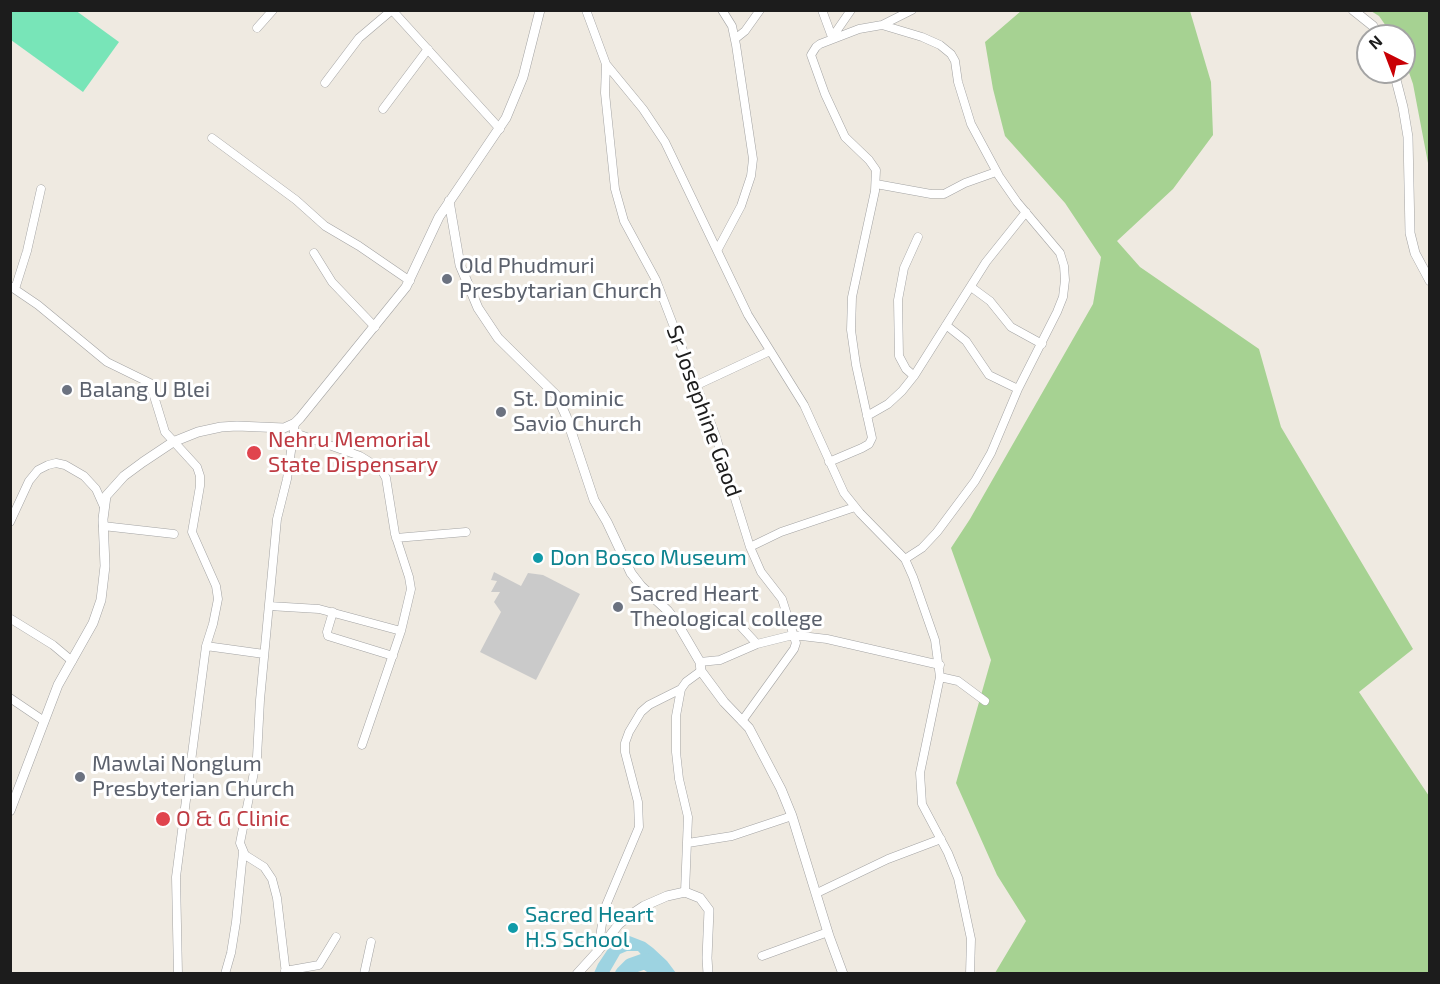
<!DOCTYPE html>
<style>
body{margin:0}
#map{position:relative;width:1440px;height:984px;overflow:hidden;background:#efeae1;font-family:"Exo 2",sans-serif}
canvas{display:block}
.frame{position:absolute;inset:0;border:12px solid #1c1c1c;pointer-events:none}
.north{position:absolute;left:1356px;top:24px;width:60px;height:60px;box-sizing:border-box;background:#fff;border:2px solid #a4a4a4;border-radius:50%;rotate:318deg;font-size:16px;font-weight:700;line-height:24px;text-align:center;color:#1c1c1c}
.north::after{content:'';display:block;margin:auto;width:21px;height:27px;background:#c90005;clip-path:polygon(50% 0,100% 100%,50% 72%,0 100%)}
</style>
<div id="map">
<canvas width="1440" height="984"></canvas>
<div class="frame"></div>
<div class="north">N</div>
</div>
<script>
const g = document.querySelector('canvas').getContext('2d');
g.lineJoin = 'round';
function paint(path, color) { g.fillStyle = color; g.fill(path, 'evenodd'); }
const poly = rows => new Path2D(rows.map(r => 'M' + r).join(''));
function trace(path, color, width, dash) { g.strokeStyle = color; g.lineWidth = width; g.lineCap = dash ? 'butt' : 'round'; g.setLineDash(dash || []); g.stroke(path); }
function write(font, color, halo, rows, align = 'center') {
  g.font = font + ' "Exo 2",sans-serif'; g.lineWidth = 6; g.setLineDash([]); g.textBaseline = 'middle'; g.strokeStyle = halo; g.fillStyle = color; for (const [text, x, y, turn = 0] of rows) {
    g.save(); g.translate(x, y); g.rotate((+turn || 0) * Math.PI / 180); g.textAlign = isNaN(turn) ? turn : align; if (halo) g.strokeText(text, 0, 0); g.fillText(text, 0, 0); g.restore();
  }
}
paint(poly([
 [494,572,521,586,528,573,543,575,580,594,536,680,480,652,501,612,494,602,500,592,491,592,497,581,491,580]
]), '#cacaca');
paint(poly([
 [1021,11,1190,11,1211,82,1213,135,1173,189,1117,241,1140,267,1259,349,1281,427,1413,649,1359,692,1429,796,1429,973,995,973,1026,921,997,875,956,783,991,660,951,548,970,519,1093,304,1101,257,1065,203,1005,136,993,89,985,42],
 [1371,11,1429,11,1429,243,1428,236,1428,163,1413,84,1404,58,1404,36,1393,36,1379,16]
]), '#a6d292');
paint(poly([
 [75,10,119,42,83,92,11,40,12,11]
]), '#78e5b8');
paint(poly([
 [627,935,645,942,653,948,667,961,676,973,658,973,638,951,627,951,620,954,609,973,594,973,598,964,612,943,619,937]
]), '#9dd3e1');
trace(poly([
 [623,974,631,966,645,961,664,974]
]), '#9dd3e1', 16);
const minor = poly([
 [392,10,500,129],
 [586,10,606,64,605,93,615,189,624,221,656,280,715,434,750,547,761,572,782,599,796,643,794,649,742,721],
 [822,10,832,37],
 [882,25,922,37,940,45,951,54,955,61,958,82,971,124,999,176,1017,202,1060,253,1064,266,1065,280,1063,297,1057,312,1018,389,991,453,975,481,937,532,922,548,905,559],
 [257,28,273,10],
 [735,39,745,31,760,10],
 [831,39,851,10],
 [606,64,643,109,665,142,748,315,804,405,844,493,860,513,905,559,913,577,935,640,940,677,920,773,922,804,948,853,958,878,971,939,970,974],
 [325,83,359,38,392,10],
 [383,109,428,49],
 [212,138,296,200,325,226,359,246,410,281],
 [876,184,931,194,944,194,965,183,996,172],
 [718,249,741,206,751,176,753,159,736,45,732,26,722,10],
 [314,253,332,282,375,327],
 [10,286,38,305,107,362,150,383,165,432,197,467,200,476,200,486,192,532,216,586,218,599,213,624,206,646,176,877,178,974],
 [971,287,990,301,1011,327,1042,344],
 [15,289,27,251,41,189],
 [946,325,966,341,989,375,1018,389],
 [914,376,906,369,899,356,898,300,904,268,918,237],
 [697,385,770,351],
 [867,416,888,404,902,391,914,376,986,262,1026,212],
 [295,433,360,456,381,469,386,478,395,534,409,577,411,589,401,631,362,745],
 [829,462,862,448,869,444,872,438,856,365,851,330,852,297,875,191,876,170,869,160,845,137,825,94,811,55,816,47,820,44,859,29,882,25,912,10],
 [10,522,29,481,38,470,48,465,56,463,65,465,84,476,96,489,104,507],
 [103,526,174,534],
 [396,538,466,532],
 [750,547,781,532,855,507],
 [269,606,319,609,401,631],
 [333,612,327,632,328,636,393,656],
 [11,619,53,645,72,661],
 [734,619,757,644],
 [206,646,264,654],
 [700,662,720,660,757,644,793,635,827,639,940,665],
 [940,677,958,681,985,701],
 [10,698,44,721],
 [688,843,732,836,792,816],
 [685,892,688,817,679,779,676,752,676,716,681,689,686,682,701,671],
 [817,893,888,859,941,839],
 [598,951,604,910,639,827,638,802,625,752,625,743,629,732,641,712,649,705,681,689],
 [762,956,828,932],
 [285,971,319,965,336,937],
 [225,974,231,953,236,922,243,852],
 [286,974,277,898,272,879,264,867,245,855,240,843,257,757,260,700,277,519,287,479,295,423],
 [364,974,371,942]
]);
const tertiary = poly([
 [1353,10,1373,26,1380,36],
 [1394,72,1403,107,1408,137,1410,233,1415,253,1430,281],
 [449,201,460,265,478,308,498,338,557,396,566,416,594,500,607,522,631,573,641,586,668,611,676,621,700,662,701,671,724,702,749,728,781,789,792,816,829,936,843,974],
 [10,811,58,685,93,623,101,600,105,566,103,519,106,496,124,476,143,462,173,442,198,432,221,427,237,426,284,428,295,423,300,418,406,287,439,217,506,118,523,77,540,10],
 [577,974,597,952,619,924,632,914,644,906,667,896,685,892,700,898,709,910,707,958,708,974]
]);
trace(minor, '#a3a3a3', 9);
trace(tertiary, '#a3a3a3', 10);
trace(minor, '#fff', 8);
trace(tertiary, '#fff', 9);
for (const [x, y, r, color] of [
 [447,279,6,"#6b7280"],
 [67,390,6,"#6b7280"],
 [501,412,6,"#6b7280"],
 [254,453,8,"#e0444e"],
 [538,558,6,"#0f9aa8"],
 [618,607,6,"#6b7280"],
 [80,777,6,"#6b7280"],
 [163,819,8,"#e0444e"],
 [513,928,6,"#0f9aa8"]
]) { const dot = new Path2D(); dot.arc(x, y, r, 0, 2 * Math.PI); g.fillStyle = color; g.fill(dot); trace(dot, '#fff', 2); }
write('22px', '#5b616d', '#fff', [
 ["Old Phudmuri",459,266],
 ["Presbytarian Church",459,291],
 ["Balang U Blei",79,390],
 ["St. Dominic",513,399],
 ["Savio Church",513,424],
 ["Sacred Heart",630,594],
 ["Theological college",630,619],
 ["Mawlai Nonglum",92,764],
 ["Presbyterian Church",92,789]
], 'left');
write('22px', '#1c1c1c', '#fff', [
 ["Sr Josephine Gaod",704,411,70]
]);
write('22px', '#be3a42', '#fff', [
 ["Nehru Memorial",268,440],
 ["State Dispensary",268,465],
 ["O & G Clinic",176,819]
], 'left');
write('22px', '#0d838f', '#fff', [
 ["Don Bosco Museum",550,558],
 ["Sacred Heart",525,915],
 ["H.S School",525,940]
], 'left');
</script>
